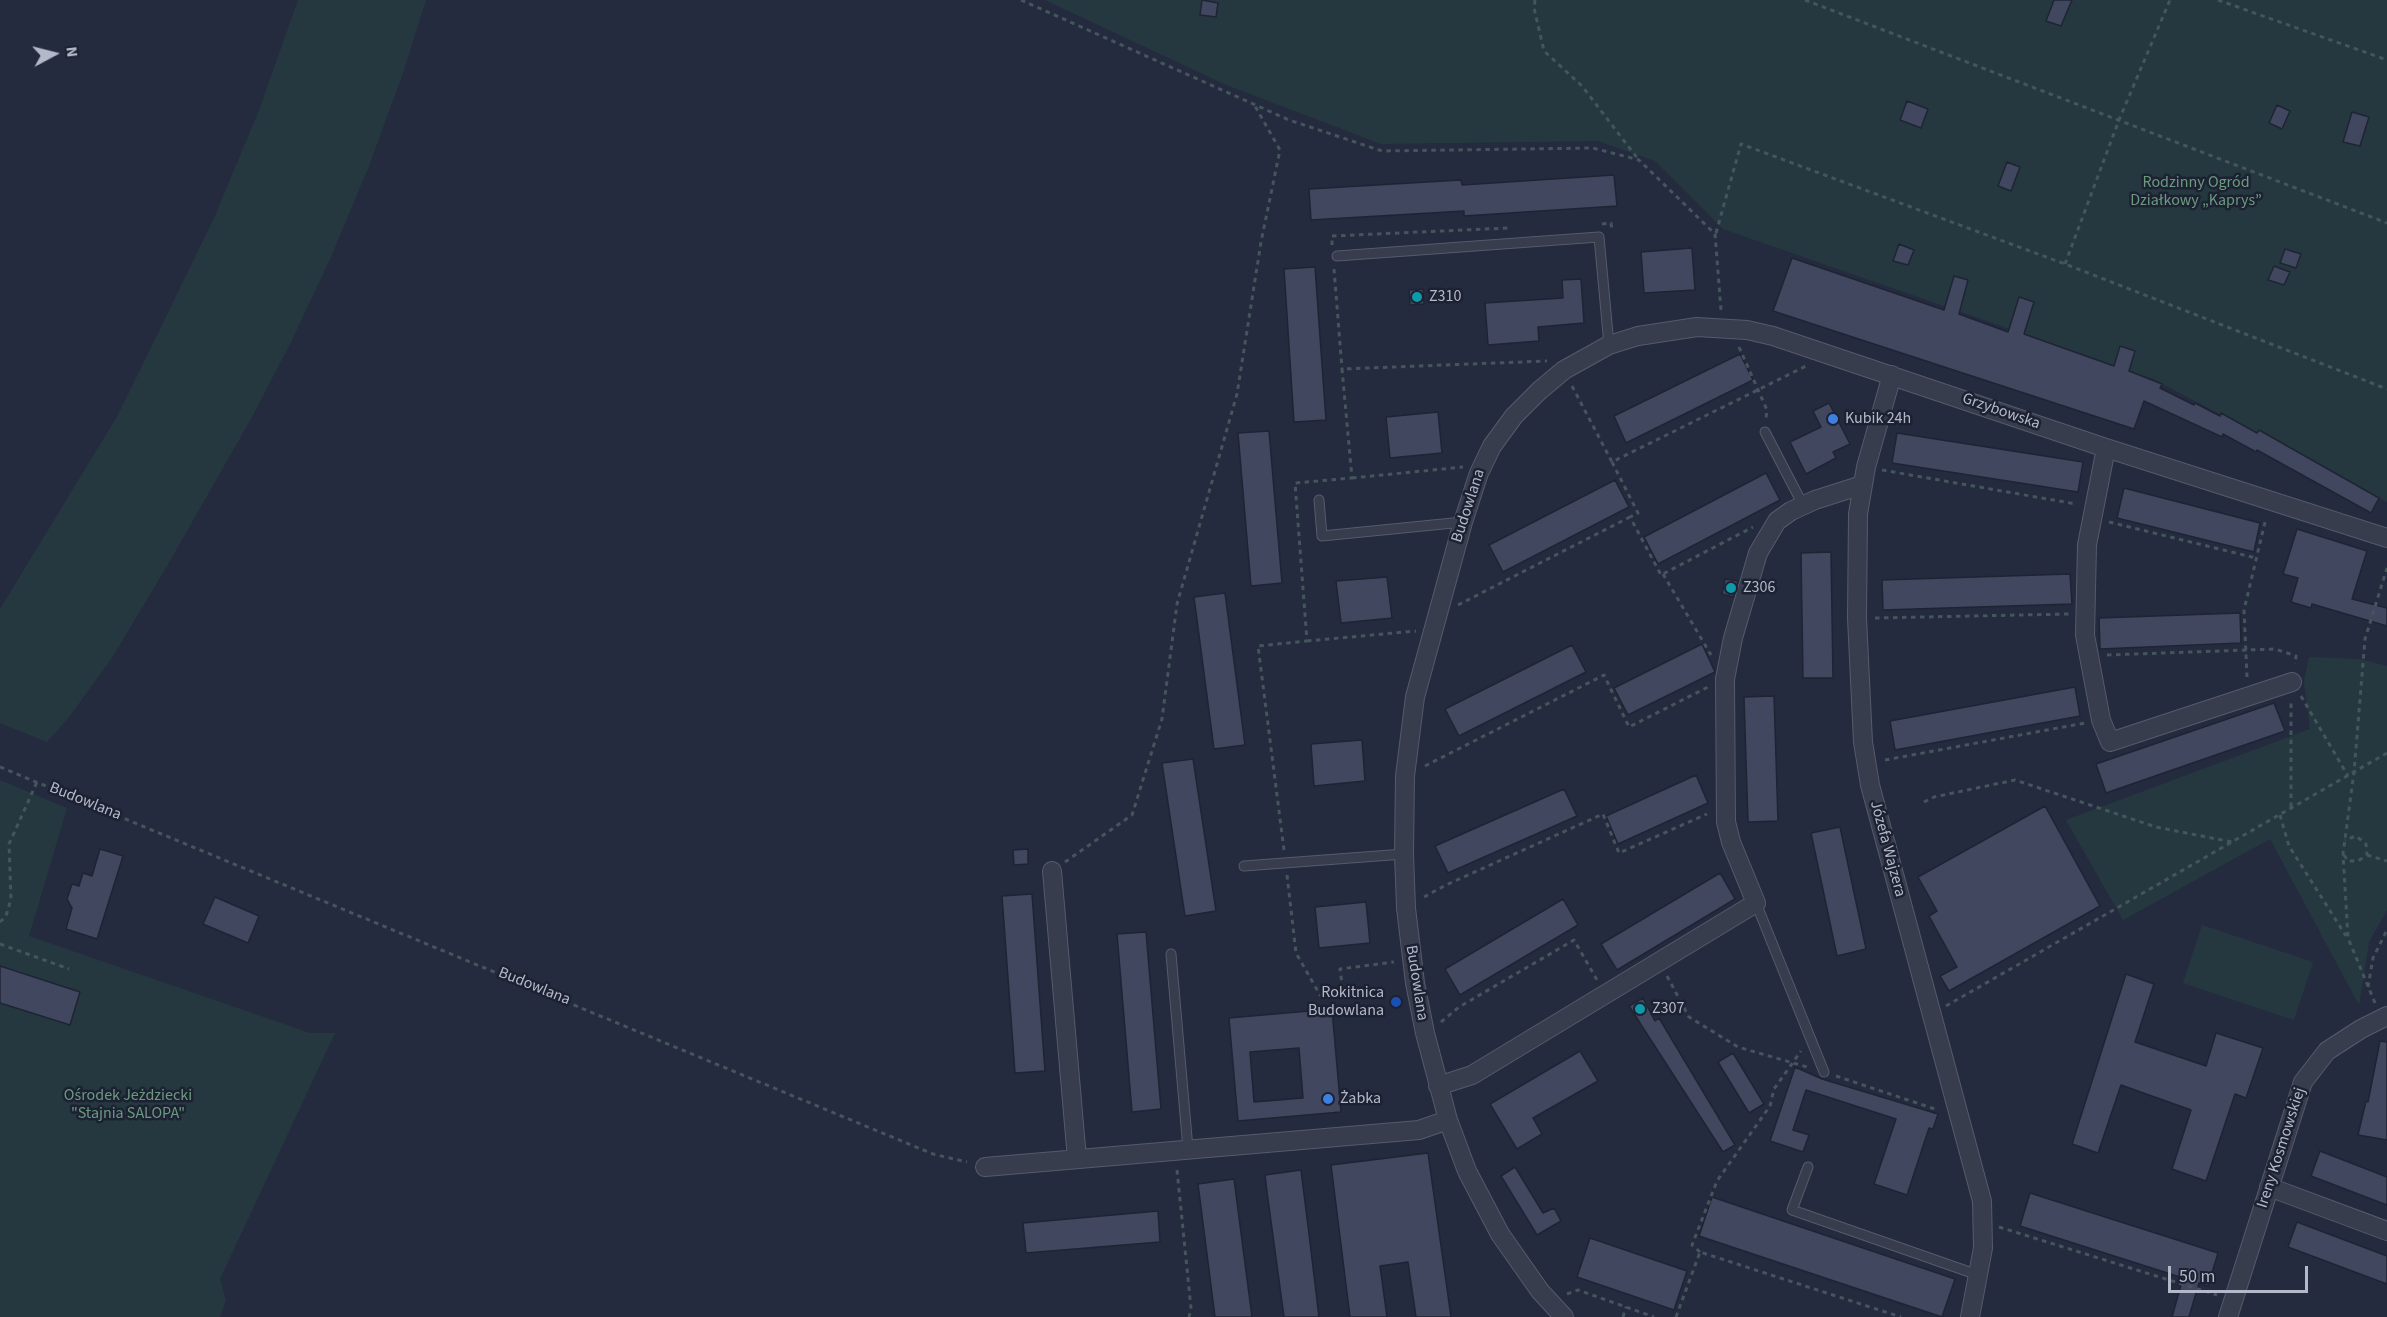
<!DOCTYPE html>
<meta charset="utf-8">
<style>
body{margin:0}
#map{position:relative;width:2387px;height:1317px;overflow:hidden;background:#242b3e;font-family:"Source Sans 3",sans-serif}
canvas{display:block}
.north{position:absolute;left:24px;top:24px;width:60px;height:60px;-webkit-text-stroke:4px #1d2233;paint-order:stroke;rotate:83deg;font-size:16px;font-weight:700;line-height:24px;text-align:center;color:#b4b9c9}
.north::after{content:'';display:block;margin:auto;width:21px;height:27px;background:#b4b9c9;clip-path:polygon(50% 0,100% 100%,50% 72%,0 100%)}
.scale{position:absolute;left:2168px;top:1266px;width:140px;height:27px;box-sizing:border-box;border:3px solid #b4b9c9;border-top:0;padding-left:8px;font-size:18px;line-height:21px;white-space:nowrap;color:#b4b9c9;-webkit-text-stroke:4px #1d2233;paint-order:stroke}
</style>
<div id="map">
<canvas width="2387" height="1317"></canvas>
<div class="north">N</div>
<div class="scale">50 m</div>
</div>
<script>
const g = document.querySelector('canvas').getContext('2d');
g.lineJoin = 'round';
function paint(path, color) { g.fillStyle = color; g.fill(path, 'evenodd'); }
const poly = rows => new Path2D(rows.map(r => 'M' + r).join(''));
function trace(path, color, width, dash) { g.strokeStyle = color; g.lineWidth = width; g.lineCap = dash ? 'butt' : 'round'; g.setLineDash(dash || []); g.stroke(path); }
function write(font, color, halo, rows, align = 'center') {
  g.font = font + ' "Source Sans 3",sans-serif'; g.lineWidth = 5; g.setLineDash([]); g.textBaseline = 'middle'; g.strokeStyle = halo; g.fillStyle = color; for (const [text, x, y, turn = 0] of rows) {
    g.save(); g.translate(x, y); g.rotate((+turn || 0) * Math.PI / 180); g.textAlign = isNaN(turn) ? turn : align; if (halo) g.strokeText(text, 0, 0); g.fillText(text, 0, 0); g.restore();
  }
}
paint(poly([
 [298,0,426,0,403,73,369,166,330,259,290,344,252,417,167,566,113,656,70,716,47,742,0,723,0,609,118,415,162,325,215,216,259,110],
 [1045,0,2387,0,2387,502,2153,379,1723,229,1655,161,1598,141,1381,144,1224,84],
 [2309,657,2360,659,2387,666,2387,910,2369,942,2359,1005,2270,839,2123,920,2066,820,2310,729,2304,682],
 [0,780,67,808,29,936,310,1033,335,1033,220,1279,226,1301,220,1317,0,1317],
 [2202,925,2313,962,2294,1020,2183,983]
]), '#26383f');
const building = poly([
 [1202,0,1218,3,1216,17,1200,15,1202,0],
 [2054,0,2072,0,2061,26,2046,21,2054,0],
 [1907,101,1928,109,1921,128,1900,120,1907,101],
 [2277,105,2290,111,2282,129,2269,123,2277,105],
 [2352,112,2369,117,2360,146,2343,142,2352,112],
 [2007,162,2020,167,2011,191,1998,186,2007,162],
 [1614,175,1617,206,1464,216,1464,211,1311,220,1309,189,1461,180,1462,185,1614,175],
 [1899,244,1914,250,1908,265,1893,261,1899,244],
 [1692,248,1695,290,1644,293,1641,252,1692,248],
 [2285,249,2301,254,2296,268,2280,263,2285,249],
 [1792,258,1944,310,1954,276,1968,280,1959,314,2008,332,2019,297,2034,302,2024,334,2114,366,2120,346,2135,351,2129,371,2162,384,2160,388,2194,405,2195,403,2220,416,2221,413,2257,433,2259,430,2379,498,2371,513,2257,450,2256,452,2223,434,2222,437,2144,401,2134,429,1773,311,1792,258],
 [2274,266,2290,272,2284,285,2268,280,2274,266],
 [1315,267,1326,420,1294,422,1284,269,1315,267],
 [1581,279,1584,323,1538,327,1539,341,1488,345,1485,303,1563,298,1562,280,1581,279],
 [1423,289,1424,304,1410,305,1409,290,1423,289],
 [1740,354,1753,380,1626,443,1614,416,1740,354],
 [1829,403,1850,444,1833,452,1836,458,1806,474,1790,442,1821,427,1813,411,1829,403],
 [1438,412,1442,453,1390,458,1386,417,1438,412],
 [1269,431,1282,583,1251,586,1238,433,1269,431],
 [1897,433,2083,462,2078,492,1892,463,1897,433],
 [1766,473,1780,500,1658,564,1644,537,1766,473],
 [1615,480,1629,507,1503,572,1489,545,1615,480],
 [2124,488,2260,523,2254,552,2117,518,2124,488],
 [2297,529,2367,551,2352,599,2387,608,2387,626,2312,604,2311,608,2291,602,2298,578,2283,574,2297,529],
 [1831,552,1833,678,1803,678,1801,553,1831,552],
 [2070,574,2072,604,1883,610,1882,580,2070,574],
 [1387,577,1392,618,1341,623,1336,581,1387,577],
 [1725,579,1738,581,1733,597,1722,594,1725,579],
 [1225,593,1245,745,1214,749,1194,597,1225,593],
 [2240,613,2241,643,2100,649,2099,618,2240,613],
 [1702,644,1715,672,1628,715,1614,688,1702,644],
 [1572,645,1586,672,1459,736,1445,709,1572,645],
 [2075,687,2080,716,1895,750,1890,721,2075,687],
 [1774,696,1778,821,1748,822,1744,697,1774,696],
 [2274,703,2285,731,2106,793,2096,764,2274,703],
 [1362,740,1365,781,1314,786,1311,744,1362,740],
 [1193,759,1216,911,1185,916,1162,763,1193,759],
 [1696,775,1708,803,1618,844,1606,816,1696,775],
 [1564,789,1577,816,1448,873,1435,846,1564,789],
 [2045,806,2100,906,1949,991,1940,976,1957,967,1929,916,1937,911,1918,877,2045,806],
 [1840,827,1866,949,1837,956,1811,833,1840,827],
 [100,849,123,856,97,939,66,929,72,908,67,899,72,884,79,886,83,873,92,876,100,849],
 [1028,849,1028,864,1014,865,1013,850,1028,849],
 [1720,873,1735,899,1617,970,1601,944,1720,873],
 [1032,894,1045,1071,1015,1073,1002,896,1032,894],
 [215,897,259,916,248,943,203,924,215,897],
 [1563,899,1578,925,1460,995,1445,969,1563,899],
 [1366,902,1370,943,1319,948,1315,907,1366,902],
 [1146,932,1161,1109,1132,1112,1117,934,1146,932],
 [0,966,80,992,70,1025,0,1003,0,966],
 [2126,974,2154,984,2135,1042,2206,1066,2216,1033,2263,1048,2246,1098,2235,1094,2206,1181,2172,1169,2191,1110,2121,1085,2098,1153,2072,1144,2126,974],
 [1643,998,1655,1021,1659,1018,1735,1145,1723,1152,1629,1006,1643,998],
 [1332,1009,1341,1112,1238,1121,1229,1018,1332,1009],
 [1299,1048,1303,1098,1254,1102,1250,1052,1299,1048],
 [2380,1041,2387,1042,2387,1140,2358,1135,2366,1101,2368,1102,2380,1041],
 [1580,1051,1598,1081,1533,1118,1542,1134,1517,1149,1490,1104,1580,1051],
 [1733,1053,1764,1104,1749,1113,1718,1062,1733,1053],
 [1795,1067,1822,1079,1938,1114,1933,1129,1929,1128,1907,1195,1874,1184,1896,1119,1806,1090,1793,1130,1809,1135,1803,1152,1770,1141,1795,1067],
 [2320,1151,2387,1177,2387,1205,2311,1176,2320,1151],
 [1428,1153,1451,1317,1416,1317,1408,1262,1380,1266,1387,1317,1350,1317,1331,1165,1428,1153],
 [1515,1167,1543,1213,1554,1208,1561,1221,1537,1235,1501,1176,1515,1167],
 [1301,1170,1309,1234,1319,1317,1284,1317,1267,1192,1265,1175,1301,1170],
 [1234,1179,1252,1317,1215,1317,1198,1184,1234,1179],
 [2030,1193,2218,1253,2208,1286,2199,1283,2189,1317,2172,1317,2183,1278,2020,1226,2030,1193],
 [1712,1197,1955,1279,1942,1317,1699,1236,1712,1197],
 [1158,1211,1160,1242,1026,1253,1023,1223,1158,1211],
 [2297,1222,2387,1256,2387,1284,2288,1247,2297,1222],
 [1590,1238,1687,1271,1674,1310,1577,1277,1590,1238]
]);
paint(building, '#40475e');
trace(building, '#1f2435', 1.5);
const service = poly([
 [1337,256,1599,237,1609,345],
 [1765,432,1803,505],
 [1319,500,1322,536,1463,522],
 [1244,866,1404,854],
 [1756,903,1824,1072],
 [1171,954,1188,1149],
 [1808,1167,1792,1210,1978,1275]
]);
const minor = poly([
 [1892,375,1866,467,1858,514,1857,618,1863,742,1870,785,1982,1201,1983,1248,1970,1317],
 [2106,448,2087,545,2085,635,2101,720,2110,742,2292,682],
 [1052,871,1077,1159],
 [1438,1086,1472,1075,1756,903,1731,842,1726,822,1725,679,1733,638,1758,553,1777,521,1791,511,1815,500,1862,485],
 [985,1167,1419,1130,1448,1120],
 [2269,1187,2387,1231],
 [1564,1317,1540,1291,1500,1234,1467,1171,1448,1120,1425,1033,1415,983,1406,908,1404,854,1405,776,1415,697,1463,522,1479,473,1492,446,1514,416,1539,391,1564,370,1609,345,1638,336,1697,327,1747,330,1773,336,2106,448,2387,538],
 [2228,1317,2303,1082,2327,1051,2361,1029,2387,1016]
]);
trace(service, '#565b6c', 11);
trace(minor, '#565b6c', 20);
trace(poly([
 [1021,0,1289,120,1382,151,1593,148,1639,160,1715,234,1721,310],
 [1535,0,1534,8,1544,51,1582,86,1638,159],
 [1805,0,2387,223],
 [2218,0,2387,60],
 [1602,224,1611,223,1612,231],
 [1716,233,1741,144,2065,264,2387,389],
 [1332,245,1332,236,1508,228],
 [2065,264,2119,120,2170,0],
 [1334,269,1342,369],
 [1739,347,1767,410,1766,418],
 [1572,386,1612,462,1806,366],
 [1612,462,1638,513,1630,517,1661,575,1753,527],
 [1882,470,2076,504],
 [1352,478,1463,467],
 [2109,522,2256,558],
 [1663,574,1711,655],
 [1458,605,1630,517],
 [1875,618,2069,614],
 [1307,641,1416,631],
 [2107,655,2275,649,2296,656,2295,664],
 [2247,677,2244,610,2266,518],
 [2301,696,2348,776],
 [1885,760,2085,723],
 [1425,766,1604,675,1629,727,1708,687],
 [0,767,933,1154,967,1162],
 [1924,802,1934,797,2015,780,2156,827,2232,842],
 [2291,807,2291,700],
 [2280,815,2289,846,2346,936],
 [1284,850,1258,646,1307,641,1295,483,1352,478,1342,369,1547,361],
 [2344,855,2348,861,2358,861,2367,855,2366,844,2356,836,2345,840],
 [2367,855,2387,861],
 [1065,862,1132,815,1162,719,1177,604,1237,394,1261,242,1280,150,1255,106],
 [1287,875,1296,953,1320,995,1343,992,1340,969,1394,962],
 [1424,897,1446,885,1603,814,1619,853,1707,814],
 [0,922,6,916,11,899,9,844,37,782],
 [0,944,69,969],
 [1667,976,1689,1017,1738,1047,1807,1067],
 [2368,987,2373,958,2387,930],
 [2375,1003,2348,938,2343,854,2354,772,2365,639,2387,568],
 [1946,1006,2387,753],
 [1441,1022,1459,1007,1574,940,1597,980],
 [1836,1076,1938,1110],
 [1177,1170,1191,1308,1189,1317],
 [1999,1227,2217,1295],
 [1700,1252,1692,1245,1717,1181,1770,1106,1774,1089,1801,1051],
 [1567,1294,1578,1290,1654,1317],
 [1623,1317,1626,1307],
 [1676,1317,1700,1252,1901,1317]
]), '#44555c', 3, [4.5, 4.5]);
trace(service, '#383d4e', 9);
trace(minor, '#383d4e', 18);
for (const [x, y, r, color] of [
 [1417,297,6,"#0f9aa8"],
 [1833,419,6,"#3f7fe0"],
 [1731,588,6,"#0f9aa8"],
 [1396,1002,6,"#1a4fb4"],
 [1640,1009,6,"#0f9aa8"],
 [1328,1099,6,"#3f7fe0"]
]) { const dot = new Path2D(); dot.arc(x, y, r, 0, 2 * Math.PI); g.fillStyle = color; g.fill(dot); trace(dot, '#1d2233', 2); }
write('16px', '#6b9a7f', '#1d2233', [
 ["Rodzinny Ogród",2196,183],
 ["Działkowy „Kaprys”",2196,201],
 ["Ośrodek Jeżdziecki",128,1096],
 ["\"Stajnia SALOPA\"",128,1114]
]);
write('16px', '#b4b9c9', '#1d2233', [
 ["Z310",1429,297],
 ["Kubik 24h",1845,419],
 ["Z306",1743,588],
 ["Rokitnica",1384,993,"right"],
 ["Budowlana",1384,1011,"right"],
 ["Z307",1652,1009],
 ["Żabka",1340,1099]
], 'left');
write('16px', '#b4b9c9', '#1d2233', [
 ["Grzybowska",2001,412,19],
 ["Budowlana",1469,506,-72],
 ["Budowlana",85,802,22],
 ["Józefa Wajzera",1887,849,75],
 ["Budowlana",1416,983,81],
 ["Budowlana",534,987,22],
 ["Ireny Kosmowskiej",2282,1148,-72]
]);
</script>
